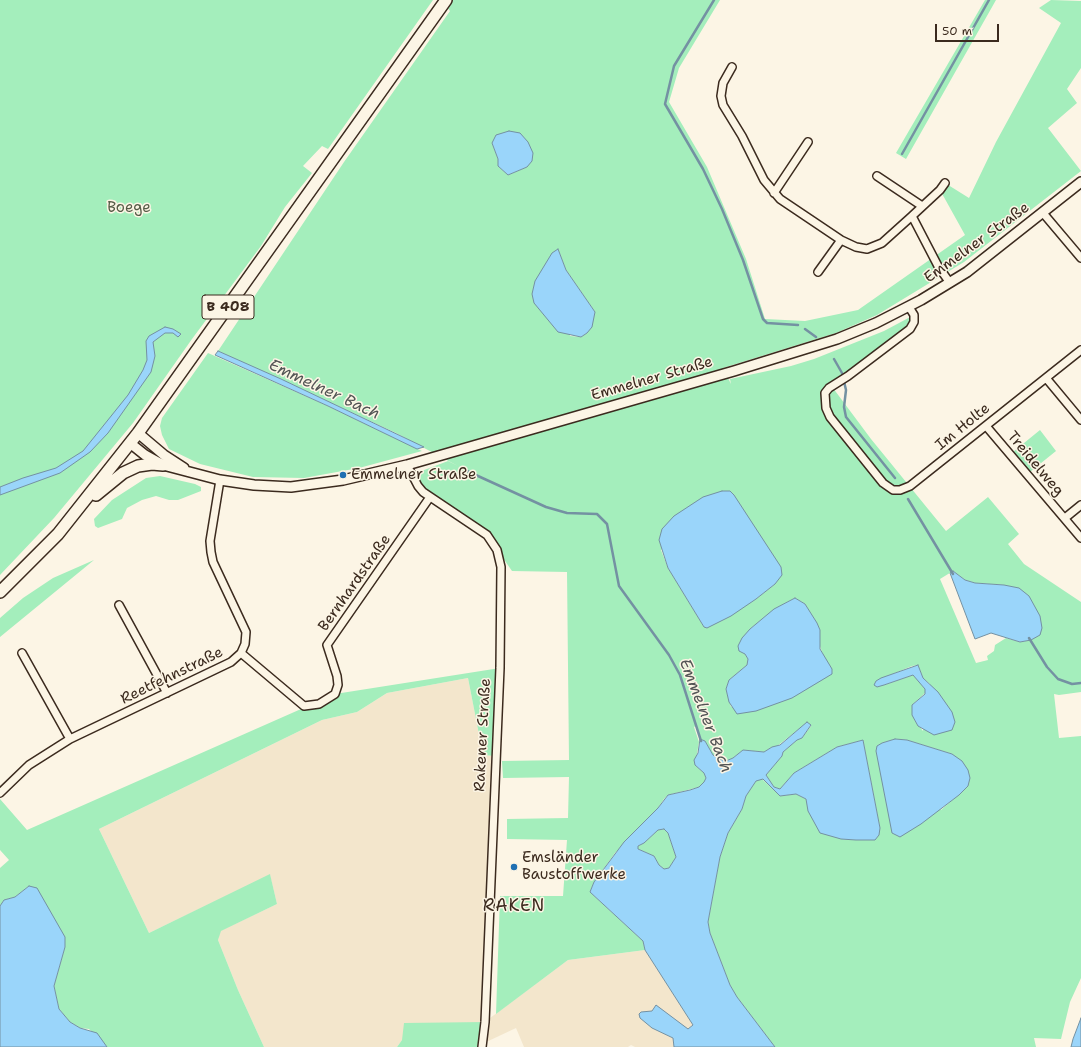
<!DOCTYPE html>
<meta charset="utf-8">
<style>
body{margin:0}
#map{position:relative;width:1081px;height:1047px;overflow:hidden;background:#fcf5e5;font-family:"Shantell Sans",sans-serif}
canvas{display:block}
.scale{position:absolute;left:935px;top:24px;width:64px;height:18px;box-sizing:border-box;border:2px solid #3b2a1e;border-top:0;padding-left:5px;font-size:12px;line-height:14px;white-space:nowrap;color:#3b2a1e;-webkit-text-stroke:3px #fcf5e5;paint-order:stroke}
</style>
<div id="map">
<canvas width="1081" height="1047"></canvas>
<div class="scale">50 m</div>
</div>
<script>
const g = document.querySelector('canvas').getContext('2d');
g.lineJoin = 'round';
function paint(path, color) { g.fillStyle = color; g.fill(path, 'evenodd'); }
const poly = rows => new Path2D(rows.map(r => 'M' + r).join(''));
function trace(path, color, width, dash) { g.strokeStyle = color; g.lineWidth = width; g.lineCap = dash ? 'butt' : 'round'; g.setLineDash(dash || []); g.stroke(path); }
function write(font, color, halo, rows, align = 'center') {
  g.font = font + ' "Shantell Sans",sans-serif'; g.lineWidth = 3; g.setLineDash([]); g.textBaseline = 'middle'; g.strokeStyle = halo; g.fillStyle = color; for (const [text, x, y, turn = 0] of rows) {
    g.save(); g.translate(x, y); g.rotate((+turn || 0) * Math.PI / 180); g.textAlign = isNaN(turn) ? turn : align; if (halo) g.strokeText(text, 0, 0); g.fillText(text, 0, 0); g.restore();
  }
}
paint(poly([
 [468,678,483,755,495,756,486,1021,568,960,645,950,693,1025,688,1029,652,1028,673,1038,674,1047,635,1047,631,1045,628,1047,524,1047,516,1028,482,1044,402,1040,397,1047,264,1047,238,990,218,940,220,931,277,904,270,875,149,933,99,829,322,720,357,712,387,693]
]), '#f3e6cc');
paint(poly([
 [0,0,433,0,328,149,322,146,303,166,312,173,285,207,261,246,192,339,133,423,54,518,0,575],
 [441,0,720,0,679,68,669,102,707,167,746,259,765,319,805,321,858,310,965,235,940,190,945,183,969,198,996,142,1061,23,1039,8,1051,0,1081,1,1081,68,1067,89,1077,103,1048,128,1081,171,964,262,877,315,836,333,723,368,731,384,730,379,791,366,814,359,884,331,914,315,914,322,830,384,871,439,946,531,988,497,1019,534,1008,544,1024,564,1081,602,1081,692,1059,695,1054,694,1059,738,1081,736,1081,978,1070,1002,1061,1039,1034,1038,1036,1047,775,1047,737,997,730,985,710,933,708,922,720,857,728,833,742,809,746,796,756,781,761,778,780,796,796,794,806,799,811,815,841,839,874,840,880,828,863,740,837,747,794,773,780,789,774,787,766,775,782,756,783,752,797,740,802,738,811,726,804,725,776,747,772,747,764,752,743,750,733,758,726,761,719,759,713,755,705,741,700,739,696,726,694,727,699,742,695,765,704,773,706,778,705,782,699,787,668,795,664,799,658,808,615,853,594,882,590,892,643,941,645,950,568,960,496,1014,500,896,563,896,567,840,507,839,507,819,568,818,569,777,503,778,502,761,569,760,567,572,512,571,487,535,430,497,411,475,448,461,458,466,396,433,218,351,344,162,450,11],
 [492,143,527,167,508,175,498,166,498,159],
 [558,249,566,270,595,312,587,333,581,337,570,336],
 [730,491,782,571,775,584,756,599,704,627,668,568,661,550],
 [953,571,965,580,975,583,1004,585,1031,640,1020,642,1006,638,995,645,994,651,987,656,988,660,976,663,940,579],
 [795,598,805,604,820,630,819,643,823,655,731,707,726,689,729,680,747,665,748,659,745,654,750,629,775,609],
 [918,665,923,678,930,684,923,731,915,721,912,705,925,693,925,689,917,679,913,675,884,685,876,681,912,666],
 [895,739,907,740,952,754,968,786,941,810,882,743],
 [985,0,996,0,906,159,896,153],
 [208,353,328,406,422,451,359,468,304,478,253,477,200,464,169,449,162,435,160,426,162,418],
 [1040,430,1056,451,1030,472,1013,452],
 [160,476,195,484,201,487,201,491,178,500,169,500,156,496,142,500,127,508,122,519,98,528,95,526,94,519,112,500,146,478],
 [94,560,0,637,0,618,23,598,53,578],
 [500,668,495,756,483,755,468,678,387,693,357,712,322,720,99,829,149,933,270,874,277,904,221,931,218,940,238,990,264,1047,107,1047,89,1029,80,1028,70,1022,59,1009,54,986,65,947,29,886,15,897,4,900,0,906,0,868,9,860,0,850,0,799,27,830,335,694],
 [664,829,668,833,676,857,669,868,664,869,659,865,654,856,638,849,638,846,644,843,658,830],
 [485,1022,482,1047,397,1047,402,1040,404,1023]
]), '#a4eebc');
const water = poly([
 [509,131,520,133,528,142,533,153,532,161,527,167,508,175,498,166,498,159,492,143,496,135,509,131],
 [558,249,566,270,595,312,592,327,587,333,581,337,558,332,534,303,532,294,535,281,552,253,558,249],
 [165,327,173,329,181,334,178,337,173,333,165,333,153,342,155,356,151,372,108,433,90,452,60,473,0,495,0,487,23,478,56,468,83,451,128,395,143,370,147,360,146,341,149,336,165,327],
 [218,351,281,379,424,447,417,449,328,406,215,355,218,351],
 [722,491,730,491,734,495,781,567,782,575,775,584,756,599,731,616,707,628,704,627,668,568,659,540,662,529,674,516,703,497,722,491],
 [953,571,965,580,975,583,1004,585,1019,588,1029,596,1040,616,1042,628,1040,635,1031,640,1020,642,991,633,975,639,950,573,953,571],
 [795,598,805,604,817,623,820,630,820,649,832,669,832,674,792,698,756,711,737,714,729,702,726,689,729,680,747,665,748,659,745,654,739,651,738,646,742,638,750,629,774,609,795,598],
 [918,665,923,678,938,692,952,712,955,722,952,730,934,735,918,726,912,715,912,705,925,694,925,689,913,675,884,685,877,687,874,685,876,681,881,678,918,665],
 [807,722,811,725,802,738,797,740,783,752,782,756,766,775,774,787,780,789,794,773,837,747,863,740,880,828,879,835,875,840,856,840,841,839,820,833,808,811,806,799,796,794,780,796,763,779,756,781,746,796,742,809,728,833,720,857,708,922,710,933,730,985,737,997,775,1047,674,1047,673,1038,652,1028,640,1018,639,1014,641,1012,652,1011,656,1005,688,1029,693,1025,645,950,643,941,590,892,594,882,624,842,658,808,668,795,690,790,699,787,704,782,706,778,704,773,695,765,694,760,698,753,700,739,705,741,713,755,719,759,726,761,733,758,743,750,764,752,772,747,780,745,807,722],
 [664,829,668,833,676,857,669,868,664,869,659,865,654,856,638,849,638,846,644,843,658,830,664,829],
 [895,739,907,740,952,754,962,761,968,770,970,778,968,786,959,795,921,824,900,837,892,833,876,751,877,746,882,743,895,739],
 [29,886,37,888,65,937,65,947,54,986,59,1009,70,1022,80,1028,97,1033,107,1047,0,1047,0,906,4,900,15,897,29,886],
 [1081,1018,1081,1047,1071,1047,1073,1039,1081,1018]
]);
paint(water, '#9ad5fa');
trace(water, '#7491a2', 1);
trace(poly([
 [714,0,674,66,665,104,703,169,722,209,743,260,763,319,767,323,798,325],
 [902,154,989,0],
 [805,329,816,337],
 [834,359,842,373,846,390,844,407,846,417,895,478],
 [467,471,546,507,567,513,597,514,607,524,619,586,669,655,680,675,701,741],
 [908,499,953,574],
 [1029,638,1047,667,1058,679,1072,684,1081,683]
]), '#7491a2', 2.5);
const minor = poly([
 [732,67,723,83,721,96,723,105,742,136,764,180,780,199,841,240,856,247,867,249,882,243,912,216,938,266,950,283],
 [877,176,922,206],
 [774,193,808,142],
 [1043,213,1081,258],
 [912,216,940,190,945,183],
 [818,272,841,240],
 [909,307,914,315,914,322,910,329,848,376,829,388,825,393,826,408,830,417,883,483,893,490,900,490,910,486,1081,350],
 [1046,378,1081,420],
 [986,426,1081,538],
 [407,465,418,486,423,492,487,535,497,550,501,567,500,668,485,1022,482,1047],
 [1065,518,1081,505],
 [119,605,167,693],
 [22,653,70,739],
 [241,653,304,706,319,704,335,694,338,685,337,676,327,645,430,497],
 [0,793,29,765,70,739,231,662,241,653,245,644,246,632,213,562,211,552,210,541,220,480]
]);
const tertiary = poly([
 [138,433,164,455,184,468],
 [130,443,145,455,163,465,220,480,254,485,291,487,313,484,343,480,407,465,734,371,837,339,876,323,921,300,967,272,1081,182]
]);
const primary = poly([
 [96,495,123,473,138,466,152,464,163,465],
 [0,592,58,534,138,433,446,0]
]);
trace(minor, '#3b2a1e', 10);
trace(tertiary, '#3b2a1e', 12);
trace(primary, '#3b2a1e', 14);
trace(minor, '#fcf5e5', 7);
trace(tertiary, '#fcf5e5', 9);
trace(primary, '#fcf5e5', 11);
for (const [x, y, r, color] of [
 [343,475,4,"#1f6fb2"],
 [514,867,4,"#1f6fb2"]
]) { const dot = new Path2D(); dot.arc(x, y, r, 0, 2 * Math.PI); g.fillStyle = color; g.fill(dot); trace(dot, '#fcf5e5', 1.5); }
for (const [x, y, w] of [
 [228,307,52]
]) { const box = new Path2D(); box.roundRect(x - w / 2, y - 12, w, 24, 3); g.fillStyle = '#fcf5e5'; g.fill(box); trace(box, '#3b2a1e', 1); }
write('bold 14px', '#3b2a1e', null, [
 ["B 408",228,307]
]);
write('15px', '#555b46', '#fcf5e5', [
 ["Boege",129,208]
]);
write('15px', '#3b2a1e', '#fcf5e5', [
 ["Emmelner Straße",977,243,-36],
 ["Emmelner Straße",652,379,-16],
 ["Im Holte",963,427,-39],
 ["Treidelweg",1035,464,50],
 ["Bernhardstraße",355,583,-55],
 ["Reetfehnstraße",172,676,-26],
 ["Rakener Straße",483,735,-87]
]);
write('15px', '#3b2a1e', '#fcf5e5', [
 ["Emmelner Straße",351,475],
 ["Emsländer",522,858],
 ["Baustoffwerke",522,875]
], 'left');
write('italic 16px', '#535555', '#fcf5e5', [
 ["Emmelner Bach",324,390,25],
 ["Emmelner Bach",705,716,69]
]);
g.letterSpacing = '1px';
write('17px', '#3b2a1e', '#fcf5e5', [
 ["RAKEN",514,907]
]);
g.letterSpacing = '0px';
</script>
